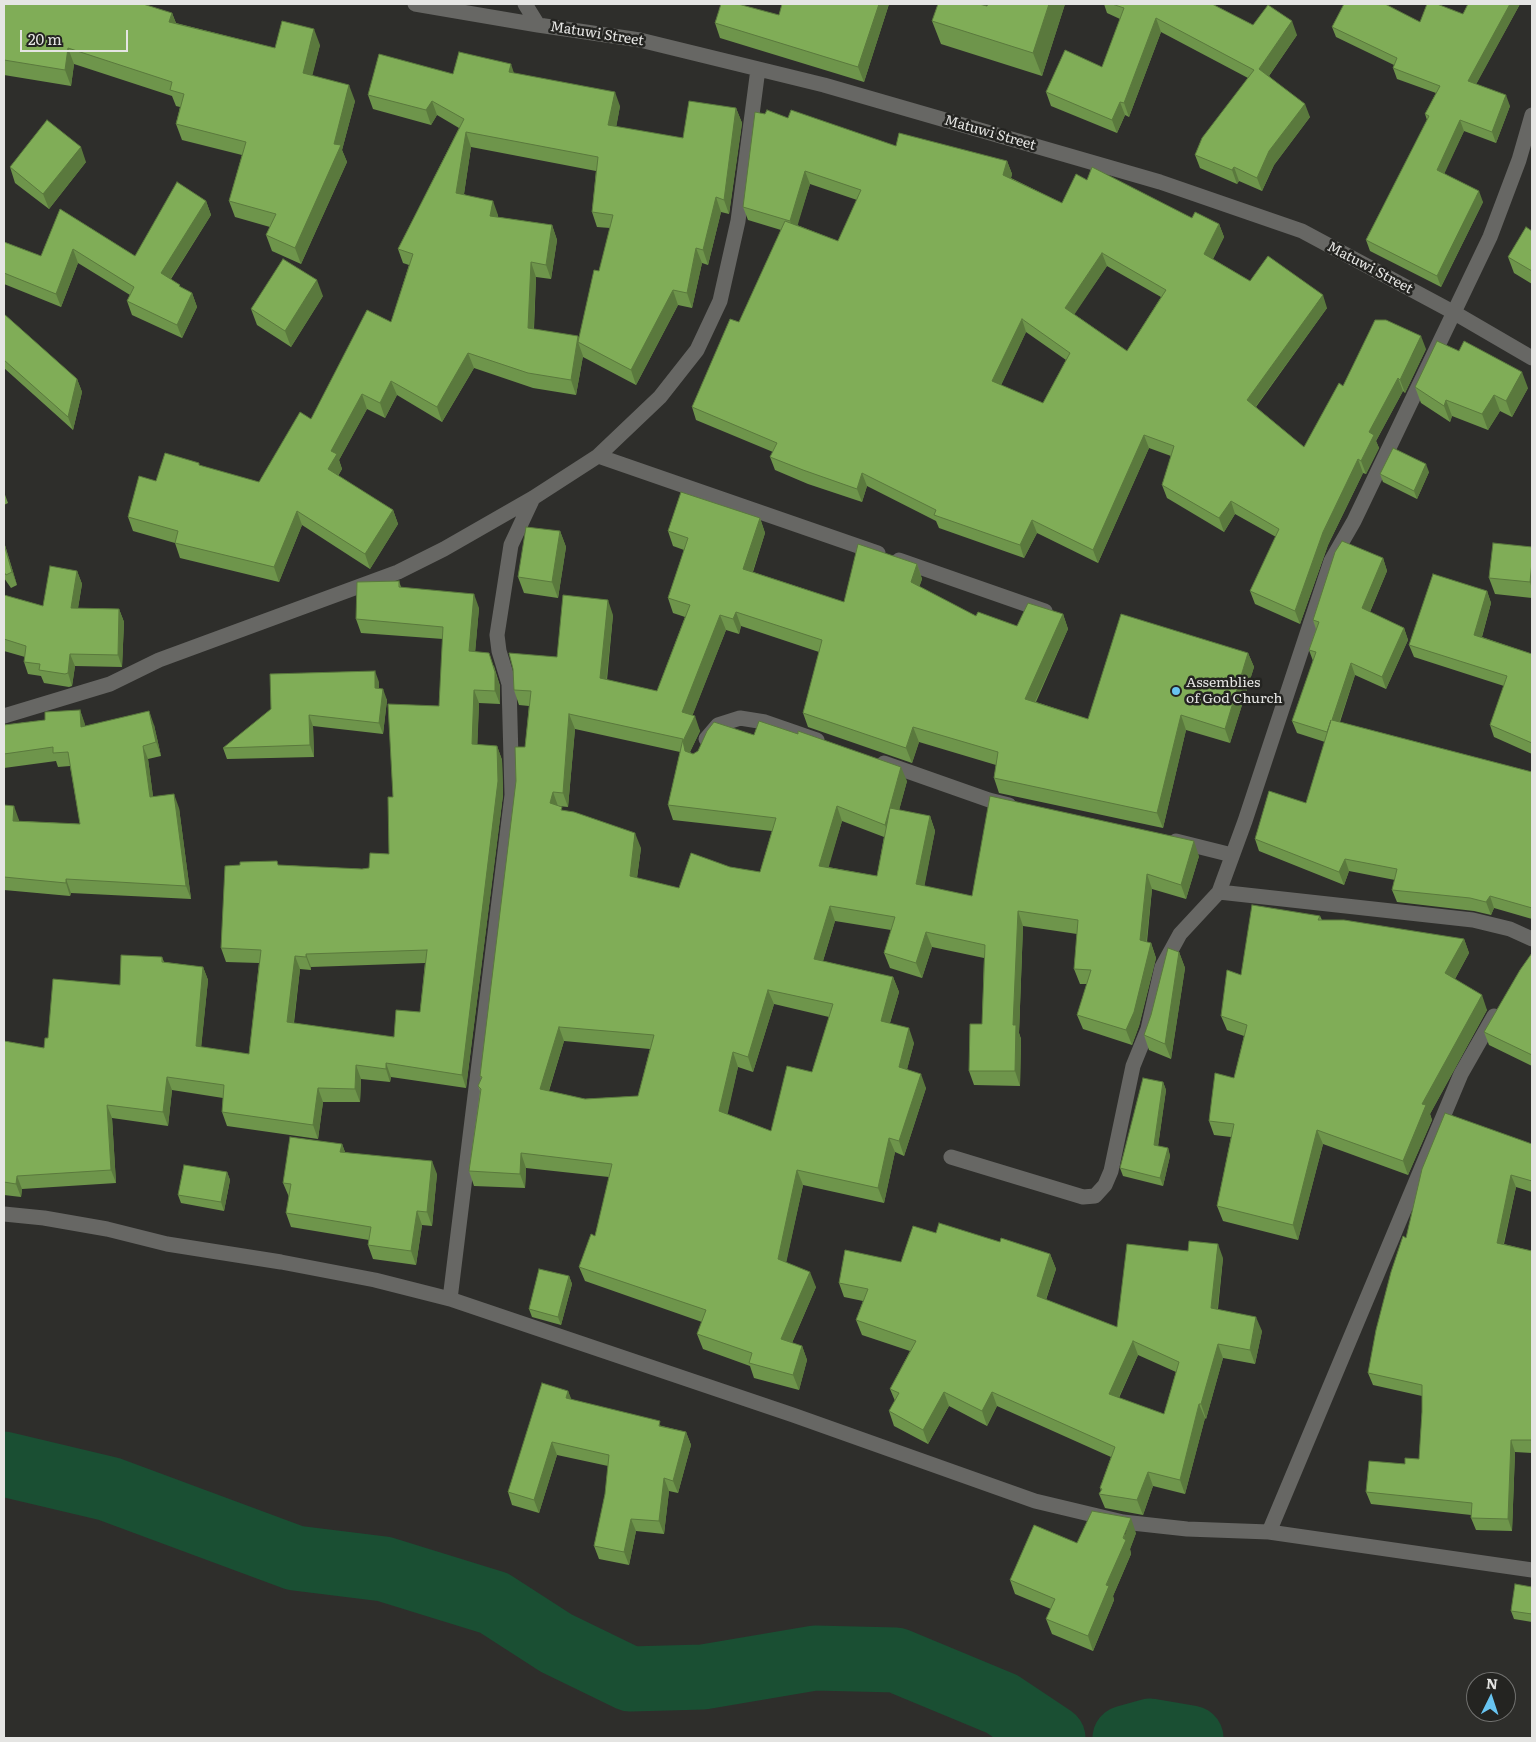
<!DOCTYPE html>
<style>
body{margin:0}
#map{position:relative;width:1536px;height:1742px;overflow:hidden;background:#2e2e2b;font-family:Literata,serif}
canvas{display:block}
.frame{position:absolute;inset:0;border:5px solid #e5e5e3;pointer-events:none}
.north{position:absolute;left:1466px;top:1672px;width:50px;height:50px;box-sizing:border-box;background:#242421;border:1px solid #71716f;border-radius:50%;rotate:4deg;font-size:14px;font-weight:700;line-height:20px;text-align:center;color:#e5e5e3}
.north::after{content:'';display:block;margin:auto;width:18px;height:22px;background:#68c4f0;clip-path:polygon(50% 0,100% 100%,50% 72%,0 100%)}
.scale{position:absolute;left:20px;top:30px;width:108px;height:22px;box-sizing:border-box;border:2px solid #e5e5e3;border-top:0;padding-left:6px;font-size:15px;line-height:18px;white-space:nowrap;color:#e5e5e3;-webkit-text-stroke:4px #242421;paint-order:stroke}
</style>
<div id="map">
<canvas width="1536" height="1742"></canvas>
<div class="frame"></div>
<div class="north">N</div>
<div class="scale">20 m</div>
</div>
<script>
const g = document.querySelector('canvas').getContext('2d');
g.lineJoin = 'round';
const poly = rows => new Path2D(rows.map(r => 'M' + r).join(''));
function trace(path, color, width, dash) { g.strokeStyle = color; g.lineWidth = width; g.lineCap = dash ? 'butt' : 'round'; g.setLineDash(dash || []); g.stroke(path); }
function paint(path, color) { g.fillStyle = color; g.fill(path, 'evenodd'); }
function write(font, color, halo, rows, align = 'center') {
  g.font = font + ' Literata,serif'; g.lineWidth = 5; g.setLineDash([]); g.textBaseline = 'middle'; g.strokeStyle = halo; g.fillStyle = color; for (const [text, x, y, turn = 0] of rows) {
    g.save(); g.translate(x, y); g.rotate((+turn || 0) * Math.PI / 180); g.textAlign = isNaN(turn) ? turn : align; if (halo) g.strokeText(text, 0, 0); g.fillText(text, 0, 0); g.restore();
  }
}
trace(poly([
 [4,1464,109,1489,295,1558,384,1569,494,1603,556,1643,630,1679,703,1677,815,1658,896,1660,1002,1704,1053,1738],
 [1125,1738,1150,1731,1191,1738]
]), '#1a4f33', 65);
trace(poly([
 [415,4,538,25,640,40,824,85,1160,182,1302,231,1453,312,1532,358],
 [525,4,538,25],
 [598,456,878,553],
 [899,560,1045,611],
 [4,716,110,684,159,660,398,572,444,549,533,498,598,456,660,397,697,350,720,301,738,221,758,69],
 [706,739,718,725,740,718,765,722,817,740],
 [884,763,989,800,1009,805],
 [1176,841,1232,855],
 [1219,892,1473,920,1510,929,1532,939],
 [951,1157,1083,1197,1095,1196,1105,1185,1111,1171,1133,1066,1148,1029,1162,967,1180,934,1219,892,1245,821,1331,561,1354,521,1490,237,1519,160,1532,115],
 [4,1214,44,1218,107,1229,167,1244,281,1262,375,1280,450,1299,793,1415,1035,1501,1123,1522,1187,1529,1269,1532,1532,1570],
 [450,1299,512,795,509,684,499,651,497,635,511,545,533,498],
 [1269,1532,1461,1074,1494,1016]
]), '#676764', 15);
paint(poly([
 [4,4,172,13,176,23,275,48,320,45,312,75,355,101,342,150,347,162,301,264,272,251,266,235,270,227,235,217,229,201,242,155,182,140,176,124,180,107,176,106,172,96,74,64,71,86,4,75],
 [782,4,889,4,864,82,720,38,715,23,779,15],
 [1065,4,1042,76,941,44,932,21],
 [1104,4,1212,4,1253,25,1297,35,1269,76,1310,117,1274,165,1262,191,1239,181,1237,184,1200,168,1195,155,1248,78,1161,32,1129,117,1125,115,1117,133,1051,106,1046,92,1102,67,1120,19,1107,13],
 [1468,4,1520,4,1476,84,1510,106,1496,143,1464,131,1444,173,1483,202,1441,287,1370,251,1366,240,1427,120,1425,114,1436,93,1397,79,1393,68,1394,65,1336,37,1332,27,1420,22,1463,14],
 [514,73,620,106,616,127,683,138,736,108,742,123,729,214,721,212,708,265,702,263,692,308,678,305,636,385,583,357,583,356,576,395,533,388,474,368,442,422,397,395,385,418,367,409,339,460,342,469,338,476,393,510,398,524,370,569,302,525,279,582,180,558,175,543,133,531,128,517,156,481,200,466,259,482,391,322,409,265,403,263,398,249,459,128,437,115,431,125,373,109,368,95,453,74],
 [471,147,596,171,592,212,597,227,610,228,599,271,579,337,534,329,536,277,551,279,557,240,552,225,498,217,498,215,464,194],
 [788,118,896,146,1007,161,1012,174,1011,178,1062,203,1087,180,1192,218,1219,224,1224,237,1213,259,1250,281,1327,308,1256,407,1304,447,1343,386,1426,349,1405,393,1403,391,1376,441,1379,448,1366,474,1363,473,1328,545,1300,624,1255,604,1250,591,1276,537,1235,514,1224,532,1167,498,1162,485,1171,456,1149,448,1098,563,1037,533,1024,558,939,528,936,521,867,486,862,502,808,484,775,470,770,457,773,452,696,420,692,407,739,322,781,230,748,220,743,207],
 [810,184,857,200,838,241,797,225],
 [1107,266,1161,297,1127,351,1074,314],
 [1026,332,1066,360,1043,403,1001,385],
 [86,162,49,209,15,183,10,167],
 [206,201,211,215,171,279,181,288,192,293,197,307,182,338,132,315,127,301,130,295,78,263,61,307,4,284,4,242,41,256,60,209,135,256],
 [1532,231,1532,284,1514,273,1508,257],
 [323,296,291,347,257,325,251,309],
 [4,314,77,379,82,392,73,430,4,368],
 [1415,387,1528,388,1512,417,1500,411,1488,430,1452,416,1450,422,1421,403],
 [1429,472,1417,499,1383,482,1380,474],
 [4,492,8,503,4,505],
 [760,518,765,533,753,572,844,602,917,564,922,579,919,587,976,616,1017,626,1063,614,1068,629,1036,702,1088,719,1248,653,1254,667,1230,743,1186,730,1163,828,999,793,994,778,996,765,919,742,912,763,808,727,803,713,819,652,741,626,739,634,726,630,692,716,700,731,690,752,693,754,907,781,899,810,930,816,935,831,924,886,972,896,1199,856,1186,899,1152,889,1147,942,1151,943,1156,958,1139,1026,1132,1045,1083,1029,1077,1015,1087,984,1080,984,1074,969,1077,934,1023,926,1019,1033,1021,1039,1020,1086,974,1085,969,1071,982,1024,984,958,932,947,922,978,890,968,884,953,891,930,835,921,823,961,893,977,899,992,890,1023,914,1043,907,1069,926,1088,904,1156,895,1152,884,1203,803,1185,786,1262,816,1287,792,1343,802,1346,807,1360,799,1390,754,1378,750,1366,703,1349,697,1334,702,1322,585,1281,579,1267,595,1236,609,1177,526,1168,525,1188,474,1186,469,1171,480,1091,478,1086,481,1079,480,1076,525,747,529,706,519,705,514,690,613,615,607,680,657,691,685,617,673,613,668,598,684,550,673,546,668,531],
 [575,729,680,752,668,805,673,820,772,831,760,872,730,867,679,888,637,878,641,848,563,811,558,806,568,807],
 [842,821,884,837,877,876,828,867],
 [774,1004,829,1017,812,1072,771,1131,727,1114,738,1067,753,1072],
 [564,1041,650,1049,638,1096,585,1099,549,1091],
 [560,531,566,547,558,598,524,593,518,577],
 [4,542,17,585,11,588,4,578],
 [1532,547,1532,598,1495,594,1489,578],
 [1383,558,1387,571,1370,612,1404,628,1408,640,1386,689,1355,675,1340,722,1532,772,1532,919,1494,908,1491,915,1474,911,1397,902,1392,890,1395,880,1349,871,1344,885,1259,851,1255,839,1306,803,1325,742,1297,733,1292,721,1313,661,1309,650,1316,629,1313,620],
 [77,571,82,584,78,608,119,609,124,622,122,667,75,666,72,686,69,687,44,683,41,676,28,674,24,662,25,657,4,651,4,595,43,606],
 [399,581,401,587,479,608,475,652,494,666,500,686,500,704,479,703,477,745,497,746,502,760,503,795,466,1088,391,1077,390,1082,361,1079,360,1102,323,1102,318,1139,227,1126,222,1112,223,1098,172,1090,168,1126,112,1118,116,1183,22,1189,21,1197,4,1195,4,1041,44,1048,48,1038,120,985,162,957,164,962,203,967,208,980,201,1047,249,1054,259,963,226,962,221,948,279,865,362,869,369,868,389,854,393,797,439,706,443,639,361,633,356,619],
 [425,963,420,1012,394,1037,294,1023,300,969,311,970,311,967],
 [1487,591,1491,603,1482,637,1532,654,1532,754,1494,737,1490,725,1504,686,1414,657,1409,645],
 [379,682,379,688,387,700,383,734,313,726,314,757,227,759,223,748],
 [80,710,85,726,154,725,161,756,148,759,153,797,179,808,191,899,71,893,70,896,4,890,4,805,19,820,19,821,80,824,70,766,58,767,56,761,4,768,4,725,45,720],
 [1320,916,1322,920,1464,939,1469,953,1455,979,1487,1010,1430,1114,1432,1120,1408,1175,1323,1144,1298,1240,1223,1221,1217,1206,1231,1137,1214,1135,1209,1121,1234,1078,1244,1036,1227,1030,1221,1016,1241,975],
 [1179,952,1185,968,1171,1059,1149,1050,1144,1035],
 [1532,953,1532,1071,1531,1068,1532,1066,1489,1045,1484,1032],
 [1163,1082,1166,1090,1158,1146,1168,1148,1170,1156,1163,1186,1123,1176,1120,1168],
 [342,1144,345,1152,437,1174,432,1226,422,1225,416,1265,373,1259,368,1245,369,1240,291,1227,286,1213,289,1197,283,1183],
 [1532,1144,1532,1192,1516,1187,1504,1244,1532,1251,1532,1453,1515,1452,1512,1531,1476,1530,1471,1518,1471,1515,1371,1504,1366,1492,1405,1464,1419,1459,1422,1412,1422,1396,1373,1385,1368,1373,1406,1238],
 [227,1172,230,1180,224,1211,181,1203,178,1195],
 [936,1233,1000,1242,1050,1254,1056,1269,1046,1300,1117,1327,1223,1258,1218,1309,1262,1331,1255,1364,1223,1358,1206,1419,1205,1418,1185,1494,1153,1486,1143,1515,1105,1508,1099,1494,1101,1491,1100,1488,1111,1457,997,1406,987,1426,949,1406,928,1444,894,1426,889,1411,895,1401,890,1389,910,1351,862,1335,856,1320,863,1301,844,1297,839,1283,901,1262],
 [1138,1355,1176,1372,1164,1414,1119,1398],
 [569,1276,572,1284,561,1325,532,1317,529,1309],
 [568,1391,571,1400,662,1426,686,1432,691,1445,678,1493,669,1491,664,1534,636,1531,629,1565,599,1559,594,1546,605,1494,608,1466,557,1455,539,1513,512,1505,508,1492],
 [1136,1533,1130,1549,1131,1554,1113,1596,1114,1600,1093,1651,1052,1634,1046,1619,1051,1609,1015,1594,1010,1580,1077,1543],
 [1532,1587,1532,1622,1514,1619,1511,1611]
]), '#6e954b');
paint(poly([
 [879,4,889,4,864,82,858,67],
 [1049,4,1065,4,1042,76,1033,53],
 [1510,4,1520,4,1472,92,1468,81],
 [172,13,178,29,169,22],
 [1156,18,1161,32,1129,117,1124,103],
 [1292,21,1297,35,1264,83,1259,69],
 [314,29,320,45,309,89,303,73],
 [68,48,74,64,71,86,65,70],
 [511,64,516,79,509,72],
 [349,85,355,101,342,150,347,162,301,264,295,248,334,144],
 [615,92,620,106,614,140,608,125],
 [1506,95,1510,106,1496,143,1492,132],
 [432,101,437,115,431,125,426,110],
 [1120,102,1125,115,1117,133,1112,120],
 [1305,104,1310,117,1274,165,1262,191,1257,178,1269,151],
 [736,108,742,123,729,214,724,200],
 [1460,120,1464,131,1441,181,1437,170],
 [466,132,471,147,462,207,456,193],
 [81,147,86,162,49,209,43,194],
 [1007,161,1012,174,1008,188,1003,175],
 [1234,167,1239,181,1237,184,1232,170],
 [805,171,810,184,795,234,790,221],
 [1479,191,1483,202,1441,287,1437,276],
 [716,197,721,212,708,265,703,250],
 [206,201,211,215,166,286,161,273],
 [493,201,498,215,495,231,490,216],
 [1219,224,1224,237,1209,267,1204,254],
 [552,225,557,240,551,279,546,265],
 [696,248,702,263,692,308,687,293],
 [73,249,78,263,61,307,56,294],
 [1102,253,1107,266,1070,321,1065,308],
 [531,262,536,277,533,343,528,328],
 [317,280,323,296,291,347,285,331],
 [673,290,678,305,636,385,631,370],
 [192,293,197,307,182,338,177,325],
 [1323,295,1327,308,1251,413,1247,400],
 [1022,319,1026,332,997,394,992,381],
 [578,336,581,344,578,342,583,356,576,395,571,380],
 [1421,336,1426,349,1405,393,1400,380],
 [468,353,474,368,442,422,437,407],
 [1522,372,1528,388,1512,417,1506,401],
 [1398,378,1403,391,1376,441,1379,448,1366,474,1361,461,1369,432],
 [77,379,82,392,73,430,68,417],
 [391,381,397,395,385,418,380,403],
 [362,394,367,409,339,460,342,469,333,484,328,469,331,451],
 [1494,395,1500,411,1488,430,1482,414],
 [1446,400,1452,416,1450,422,1444,406],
 [1144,435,1149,448,1098,563,1093,550],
 [1358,459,1363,473,1328,545,1300,624,1295,611,1323,532],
 [1426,464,1429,472,1417,499,1414,491],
 [862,473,867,486,862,502,857,489],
 [1231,501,1235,514,1224,532,1219,518],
 [393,510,398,524,370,569,365,554],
 [297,511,302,525,279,582,274,567],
 [760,518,765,533,749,583,743,569],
 [1032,520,1037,533,1024,558,1020,545],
 [560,531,566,547,558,598,552,582],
 [4,542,17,585,12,572,4,544],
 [1383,558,1387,571,1366,621,1362,608],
 [1532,562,1532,589,1530,582],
 [917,564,922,579,916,597,911,582],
 [77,571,82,584,76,620,71,608],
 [1487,591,1491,603,1479,647,1474,635],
 [474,594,479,608,474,665,469,651],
 [608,600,613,615,605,693,600,678],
 [119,609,124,622,122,667,118,655],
 [736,612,741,626,739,634,733,619],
 [1063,614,1068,629,1030,713,1025,699],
 [720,615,726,630,688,727,682,712],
 [1404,628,1408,640,1386,689,1382,677],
 [489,653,500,686,500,704,495,691],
 [1248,653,1254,667,1230,743,1225,729],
 [70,654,75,666,72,686,68,673],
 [1351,663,1355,675,1336,732,1332,720],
 [375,671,379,682,379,699,375,688],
 [383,689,387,700,383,734,379,723],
 [474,690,479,703,477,758,472,744],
 [80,710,85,724,86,741,81,727],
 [149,711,154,725,161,756,156,742],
 [569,714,575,729,568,807,563,793],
 [309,715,313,726,314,757,310,745],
 [1181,715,1186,730,1163,828,1157,813],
 [695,716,700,731,688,756,685,751,683,741],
 [913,727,919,742,912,763,906,748],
 [143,746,148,759,155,811,150,797],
 [497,746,502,760,503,795,466,1088,462,1075],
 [901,767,907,781,891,840,885,825],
 [553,792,558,806,550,803],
 [174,794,179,808,191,899,186,886],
 [14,806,19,820,17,834,13,821],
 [837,806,842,821,825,880,819,866],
 [930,816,935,831,922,899,916,884],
 [635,833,641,848,635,891,630,876],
 [1194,841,1199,856,1186,899,1181,885],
 [1345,859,1349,871,1344,885,1339,872],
 [1147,874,1152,889,1145,954,1140,940],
 [66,879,71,893,70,896,66,883],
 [1490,896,1494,908,1491,915,1486,902],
 [830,906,835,921,819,974,814,959],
 [1018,911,1023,926,1019,1033,1021,1039,1020,1086,1015,1071,1013,1025],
 [926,932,932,947,922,978,916,963],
 [1464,939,1469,953,1450,988,1445,973],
 [1151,943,1156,958,1139,1026,1132,1045,1126,1030],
 [1179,952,1185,968,1171,1059,1165,1044],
 [306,954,311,967,311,970,306,957],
 [295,956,300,969,292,1036,287,1022],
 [203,967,208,980,200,1059,196,1046],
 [893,977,899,992,886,1036,881,1021],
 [768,990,774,1004,753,1072,748,1057],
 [1482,995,1487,1010,1430,1114,1432,1120,1408,1175,1403,1161,1422,1104],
 [559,1027,564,1041,545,1103,540,1089],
 [909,1028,914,1043,904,1081,899,1067],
 [733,1052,738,1067,725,1126,719,1111],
 [386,1063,391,1077,390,1082,386,1069],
 [356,1065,361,1079,360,1102,355,1089],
 [921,1074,926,1088,904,1156,899,1141],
 [167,1077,172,1090,168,1126,163,1112],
 [1163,1082,1166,1090,1157,1153,1154,1145],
 [318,1088,323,1102,318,1139,313,1125],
 [107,1105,112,1118,116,1183,111,1170],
 [1317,1130,1323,1144,1298,1240,1293,1225],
 [889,1138,895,1152,884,1203,878,1188],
 [342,1144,347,1158,340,1152],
 [1168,1148,1170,1156,1163,1186,1160,1178],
 [521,1153,526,1168,525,1188,520,1174],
 [432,1161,437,1174,432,1226,427,1212],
 [797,1170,803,1185,784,1273,778,1259],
 [227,1172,230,1180,224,1211,221,1202],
 [1511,1175,1516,1187,1501,1255,1497,1243],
 [17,1176,22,1189,21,1197,16,1184],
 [417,1211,422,1225,416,1265,411,1251],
 [1218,1244,1223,1258,1216,1322,1211,1308],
 [1050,1254,1056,1269,1042,1311,1037,1296],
 [810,1272,816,1287,787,1354,781,1339],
 [569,1276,572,1284,561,1325,558,1317],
 [1256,1317,1262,1331,1255,1364,1250,1350],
 [1133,1341,1138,1355,1114,1408,1109,1394],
 [1218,1344,1223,1358,1206,1419,1201,1404],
 [802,1346,807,1360,799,1390,793,1375],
 [568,1391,573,1403,566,1398],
 [944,1392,949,1406,928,1444,923,1430],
 [992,1392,997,1406,987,1426,982,1411],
 [1199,1404,1205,1418,1185,1494,1180,1480],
 [686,1432,691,1445,678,1493,673,1481],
 [1511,1440,1515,1452,1512,1531,1508,1519],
 [552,1442,557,1455,539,1513,534,1500],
 [1148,1472,1153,1486,1143,1515,1137,1500],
 [664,1478,669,1491,664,1534,659,1521],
 [1131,1518,1136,1533,1130,1549,1131,1554,1113,1596,1114,1600,1093,1651,1088,1636],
 [631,1519,636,1531,629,1565,624,1552]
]), '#5a793d');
const building = poly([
 [4,4,143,4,172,13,169,22,275,48,282,21,314,29,303,73,349,85,334,144,341,145,295,248,266,235,276,214,229,201,246,142,176,124,184,94,170,90,172,82,68,48,65,70,4,60,4,4],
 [721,4,738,4,779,15,782,4,879,4,858,67,715,23,721,4],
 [938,4,979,4,987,6,988,4,1049,4,1033,53,932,21,938,4],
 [1112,4,1212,4,1253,25,1268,5,1292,21,1259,69,1305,104,1269,151,1257,178,1234,167,1232,170,1195,155,1202,138,1254,70,1156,18,1124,103,1120,102,1112,120,1046,92,1065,50,1102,67,1124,8,1112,4],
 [1344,4,1385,4,1420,22,1427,4,1437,4,1463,14,1468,4,1510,4,1468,81,1506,95,1492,132,1460,120,1437,170,1479,191,1437,276,1366,240,1429,116,1425,114,1440,86,1393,68,1397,58,1332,27,1344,4],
 [459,52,511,64,509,72,615,92,608,125,683,138,689,101,736,108,724,200,716,197,703,250,696,248,687,293,673,290,631,370,578,342,594,270,599,271,613,215,592,212,598,157,466,132,456,193,493,201,490,216,552,225,546,265,531,262,528,328,578,336,571,380,528,373,468,353,437,407,391,381,380,403,362,394,331,451,337,454,328,469,393,510,365,554,297,511,274,567,175,543,178,531,128,517,139,476,156,481,165,453,199,463,199,465,259,482,300,412,311,419,367,310,391,322,413,254,398,249,464,119,432,101,426,110,368,95,379,54,453,74,459,52],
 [767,110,788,118,791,110,896,146,899,133,1007,161,1003,175,1062,203,1076,174,1087,180,1092,167,1192,218,1195,212,1219,224,1204,254,1250,281,1268,256,1323,295,1247,400,1304,447,1339,383,1343,386,1375,320,1386,320,1421,336,1400,380,1398,378,1369,432,1374,435,1361,461,1358,459,1323,532,1295,611,1250,591,1279,529,1231,501,1219,518,1162,485,1174,446,1144,435,1093,550,1032,520,1020,545,934,515,936,510,862,473,857,489,803,470,770,457,777,443,692,407,730,319,739,322,785,221,838,241,861,190,805,171,790,221,743,207,755,112,765,114,767,110],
 [1102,253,1166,290,1127,351,1065,308,1102,253],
 [1022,319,1070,353,1043,403,992,381,1022,319],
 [47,120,81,147,43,194,10,167,47,120],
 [177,182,206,201,161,273,180,285,179,286,192,293,177,325,127,301,134,287,73,249,56,294,4,273,4,242,41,256,60,209,135,256,177,182],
 [1526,227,1532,231,1532,271,1508,257,1526,227],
 [283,259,317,280,285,331,251,309,283,259],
 [4,314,77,379,68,417,4,360,4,314],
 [1437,341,1459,351,1464,341,1522,372,1506,401,1494,395,1482,414,1446,400,1444,406,1415,387,1437,341],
 [1393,448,1426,464,1414,491,1380,474,1393,448],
 [681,492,760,518,743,569,844,602,858,544,917,564,911,582,976,616,978,612,1017,626,1028,603,1063,614,1025,699,1088,719,1121,614,1248,653,1225,729,1181,715,1157,813,994,778,998,752,913,727,906,748,803,713,822,640,736,612,733,619,720,615,682,712,695,716,683,741,685,751,693,754,698,751,707,731,714,722,754,735,759,721,798,734,798,731,901,767,885,825,837,806,819,866,877,876,890,808,930,816,916,884,972,896,990,796,1194,841,1181,885,1147,874,1140,940,1151,943,1134,1012,1126,1030,1077,1015,1091,970,1074,969,1078,920,1018,911,1013,1025,1016,1025,1015,1071,969,1071,970,1024,982,1024,985,945,926,932,916,963,884,953,895,917,830,906,814,959,893,977,881,1021,909,1028,899,1067,921,1074,899,1141,889,1138,878,1188,797,1170,778,1259,810,1272,781,1339,802,1346,793,1375,749,1363,752,1353,697,1334,706,1310,579,1267,591,1234,595,1236,612,1164,521,1153,520,1174,469,1171,481,1089,478,1086,482,1077,480,1076,516,781,515,747,525,747,531,691,514,690,513,669,509,653,557,657,563,595,608,600,600,678,657,691,690,605,668,598,688,538,668,531,681,492],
 [569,714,683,739,668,805,776,818,760,872,730,867,691,853,679,888,630,876,635,833,574,812,561,810,562,807,550,803,553,792,563,793,569,714],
 [768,990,833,1004,812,1072,787,1066,771,1131,719,1111,733,1052,748,1057,768,990],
 [559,1027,654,1035,638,1096,585,1099,540,1089,559,1027],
 [526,527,560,531,552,582,518,577,526,527],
 [1342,541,1383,558,1362,608,1404,628,1382,677,1351,663,1332,720,1532,772,1532,908,1490,896,1486,902,1470,898,1392,890,1397,869,1345,859,1339,872,1255,839,1269,791,1306,803,1331,720,1327,732,1292,721,1316,652,1309,650,1319,622,1313,620,1335,552,1342,541],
 [1493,543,1532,547,1532,562,1530,582,1489,578,1493,543],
 [4,544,12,572,6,575,4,572,4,544],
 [50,566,77,571,71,608,119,609,118,655,70,654,68,673,65,674,39,670,40,664,24,662,26,646,4,639,4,595,43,606,50,566],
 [1433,574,1487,591,1474,635,1532,654,1532,743,1490,725,1507,676,1409,645,1433,574],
 [399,581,399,587,474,594,469,651,489,653,495,672,495,691,474,690,472,744,497,746,498,781,462,1075,386,1063,386,1069,356,1065,355,1089,318,1088,313,1125,222,1112,224,1085,167,1077,163,1112,107,1105,111,1170,17,1176,16,1184,4,1182,4,1041,44,1048,45,1038,48,1038,53,979,120,985,121,955,162,957,162,962,203,967,196,1046,249,1054,261,950,221,948,225,866,240,865,240,862,277,861,278,865,362,869,369,868,370,853,389,854,388,797,393,797,388,704,439,706,443,627,356,619,357,582,399,581],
 [427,950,420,1012,396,1010,394,1037,287,1022,295,956,306,957,306,954,427,950],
 [375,671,375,688,383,689,379,723,309,715,310,745,223,748,271,709,270,674,375,671],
 [80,710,81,727,149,711,156,742,143,746,150,797,174,794,186,886,66,879,66,883,4,877,4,805,14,806,13,821,80,824,68,752,53,753,53,747,4,754,4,725,45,720,45,712,80,710],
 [1252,905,1320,916,1318,920,1344,920,1464,939,1445,973,1482,995,1422,1104,1426,1105,1403,1161,1317,1130,1293,1225,1217,1206,1234,1124,1209,1121,1215,1073,1234,1078,1247,1025,1221,1016,1227,970,1241,975,1252,905],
 [1168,948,1179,952,1165,1044,1144,1035,1151,1015,1168,948],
 [1532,953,1532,1055,1484,1032,1520,970,1532,953],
 [1143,1078,1163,1082,1154,1145,1168,1148,1160,1178,1120,1168,1143,1078],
 [1445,1113,1532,1144,1532,1181,1511,1175,1497,1243,1532,1251,1532,1440,1511,1440,1508,1519,1471,1518,1472,1503,1366,1492,1369,1461,1405,1464,1405,1458,1419,1459,1422,1412,1422,1385,1368,1373,1376,1330,1391,1272,1403,1236,1406,1238,1422,1169,1445,1113],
 [290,1137,342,1144,340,1152,432,1161,427,1212,417,1211,411,1251,368,1245,371,1227,286,1213,291,1184,283,1183,290,1137],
 [184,1165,227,1172,221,1202,178,1195,184,1165],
 [939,1223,1000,1242,1001,1238,1050,1254,1037,1296,1117,1327,1127,1244,1188,1251,1189,1241,1218,1244,1211,1308,1256,1317,1250,1350,1218,1344,1201,1404,1199,1404,1180,1480,1148,1472,1137,1500,1099,1494,1102,1489,1100,1488,1115,1447,992,1392,982,1411,944,1392,923,1430,889,1411,899,1393,890,1389,916,1341,856,1320,868,1289,839,1283,845,1250,901,1262,913,1226,936,1233,939,1223],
 [1133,1341,1179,1362,1164,1414,1109,1394,1133,1341],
 [539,1269,569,1276,558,1317,529,1309,539,1269],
 [542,1383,568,1391,566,1398,660,1421,659,1426,686,1432,673,1481,664,1478,659,1521,631,1519,624,1552,594,1546,605,1494,609,1455,552,1442,534,1500,508,1492,542,1383],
 [1092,1511,1131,1518,1123,1538,1126,1540,1106,1585,1109,1586,1088,1636,1046,1619,1055,1599,1010,1580,1034,1525,1077,1543,1092,1511],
 [1515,1584,1532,1587,1532,1614,1511,1611,1515,1584]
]);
paint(building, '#80ad57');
trace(building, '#5a793d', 1);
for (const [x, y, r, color] of [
 [1176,691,5,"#68c4f0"]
]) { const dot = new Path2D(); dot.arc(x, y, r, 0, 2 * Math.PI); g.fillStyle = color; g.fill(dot); trace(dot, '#242421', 2); }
write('14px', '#e5e5e3', '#242421', [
 ["Matuwi Street",597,34,9],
 ["Matuwi Street",990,133,16],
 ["Matuwi Street",1370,268,28]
]);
write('14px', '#e5e5e3', '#242421', [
 ["Assemblies",1186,683],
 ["of God Church",1186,699]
], 'left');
</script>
